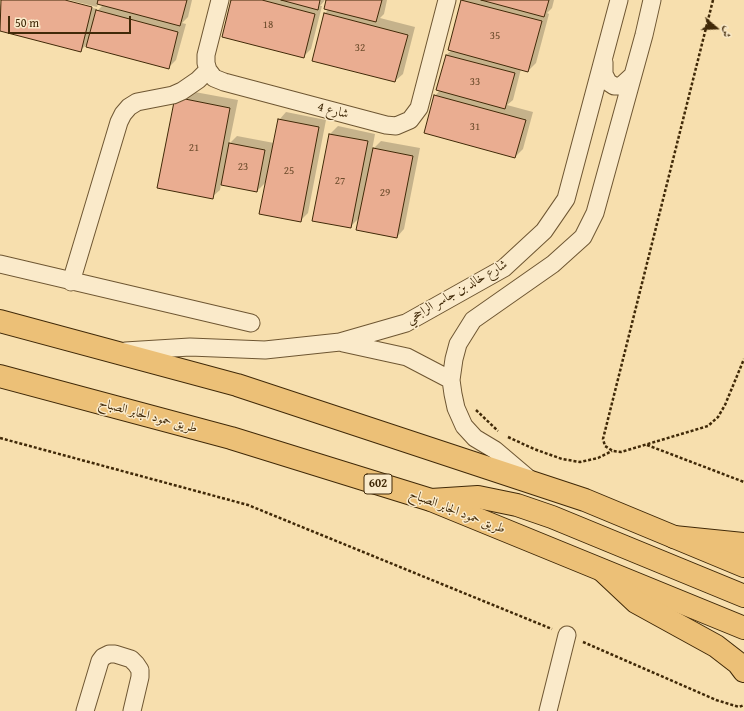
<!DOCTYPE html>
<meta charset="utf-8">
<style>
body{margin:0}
#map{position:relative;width:744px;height:711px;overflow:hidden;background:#f7dfae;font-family:"Gentium Book Plus",Amiri,serif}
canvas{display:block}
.north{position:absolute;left:696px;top:8px;width:40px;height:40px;-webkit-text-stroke:3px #faeaca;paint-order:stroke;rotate:109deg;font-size:11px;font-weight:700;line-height:16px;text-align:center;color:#402908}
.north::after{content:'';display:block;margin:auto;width:14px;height:18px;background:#402908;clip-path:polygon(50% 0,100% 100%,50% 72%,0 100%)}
.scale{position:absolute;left:8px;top:16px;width:123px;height:18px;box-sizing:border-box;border:2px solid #402908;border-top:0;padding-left:5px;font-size:12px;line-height:14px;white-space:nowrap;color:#402908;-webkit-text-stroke:3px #faeaca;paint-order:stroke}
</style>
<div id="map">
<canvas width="744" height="711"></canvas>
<div class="north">ش</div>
<div class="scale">50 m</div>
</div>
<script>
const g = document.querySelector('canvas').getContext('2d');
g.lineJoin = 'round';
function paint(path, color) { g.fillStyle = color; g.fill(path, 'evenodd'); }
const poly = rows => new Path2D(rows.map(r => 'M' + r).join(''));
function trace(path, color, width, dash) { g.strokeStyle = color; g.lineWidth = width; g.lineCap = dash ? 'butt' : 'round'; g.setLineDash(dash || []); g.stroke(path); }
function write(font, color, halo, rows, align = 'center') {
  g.font = font + ' "Gentium Book Plus",Amiri,serif'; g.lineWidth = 3; g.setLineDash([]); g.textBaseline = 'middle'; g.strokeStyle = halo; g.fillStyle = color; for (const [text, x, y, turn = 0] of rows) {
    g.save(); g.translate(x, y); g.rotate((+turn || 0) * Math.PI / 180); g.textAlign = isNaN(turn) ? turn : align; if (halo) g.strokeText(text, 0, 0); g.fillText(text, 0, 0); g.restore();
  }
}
paint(poly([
 [2,0,61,0,97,9,97,11,103,5,98,3,97,7,69,0,192,0,188,17,182,23,186,24,176,60,168,68,88,43,80,51,0,30,0,7],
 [232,0,325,0,320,6,322,6,311,49,303,57],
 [328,0,387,0,384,14,380,18,415,27,403,74,395,81,313,60,325,13,329,9],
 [462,0,554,0,552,8,547,13,549,14,536,63,528,71,521,69,513,100,507,105,533,112,523,149,515,157,435,96,440,90,437,90,446,55,452,50,449,49],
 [184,90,238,100,229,144,237,136,274,143,279,120,286,112,326,120,308,213,300,221,267,181,257,191,221,184,220,190,212,197,159,187],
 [338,126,375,134,372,150,381,141,420,148,404,229,397,237,360,217,350,227,313,220,330,134]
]), '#0003');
const building = poly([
 [1,0,65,0,92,7,81,52,0,31,1,0],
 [98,0,187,0,180,26,97,4,98,0],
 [231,0,262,0,315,14,304,58,222,37,231,0],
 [281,0,320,0,318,10,281,0],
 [326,0,382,0,376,22,324,9,326,0],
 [461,0,542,21,528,72,448,50,461,0],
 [481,0,549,0,544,17,481,0],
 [96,10,178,32,169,69,86,47,96,10],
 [324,13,408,35,395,82,312,61,324,13],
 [446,55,515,73,505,109,436,90,446,55],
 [434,95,526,120,515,158,424,133,434,95],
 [175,97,230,108,213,199,157,188,175,97],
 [278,119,319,127,301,222,259,214,278,119],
 [329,134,368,141,351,228,312,221,329,134],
 [229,143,265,150,257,192,221,185,229,143],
 [373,148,413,156,397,238,356,230,373,148]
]);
paint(building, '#eaad91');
trace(building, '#402908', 1);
const minor = poly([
 [220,0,206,55,206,63,208,70,214,78,224,82,386,125,396,126,410,120,419,108,447,0],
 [604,62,604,74,608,82,614,86,621,86,633,75],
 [0,264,251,323],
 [71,282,119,122,123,114,129,107,137,102,173,95,182,91,198,80,208,70],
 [343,343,407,357,451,380],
 [125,351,190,347,265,350,340,342,406,323,504,268,544,231,566,199,619,0],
 [528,478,495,450,475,438,464,426,456,408,453,394,451,380,454,359,458,344,473,320,553,264,583,237,595,213,644,35,652,0],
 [85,711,100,661,103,657,109,654,115,654,131,659,136,664,140,670,140,677,132,711],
 [548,711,567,635]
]);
const major = poly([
 [0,321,237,385,585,500,744,566],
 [0,376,231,438,431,500,744,628]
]);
const highway = poly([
 [431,500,478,497,517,505,552,517,744,596],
 [674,537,744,544],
 [603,571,636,602,716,646,738,663,744,671]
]);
trace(minor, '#6e5632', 19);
trace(major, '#402908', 24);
trace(highway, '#402908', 24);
trace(poly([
 [713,0,603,439,605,446,613,451,621,452,708,426,718,417,725,405,744,359],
 [476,410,498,431],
 [508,437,534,449,562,459,580,462,598,458,612,451],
 [0,438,248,505,552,629],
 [647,445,744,482],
 [583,642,716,700,739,707,744,705]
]), '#402908', 2.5, [3, 2]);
trace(minor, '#faeaca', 17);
trace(major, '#ecc077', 22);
trace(highway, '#ecc077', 22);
write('11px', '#6a4a2a', null, [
 ["18",268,25],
 ["35",495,36],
 ["32",360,48],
 ["33",475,82],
 ["31",475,127],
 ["21",194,148],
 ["23",243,167],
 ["25",289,171],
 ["27",340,181],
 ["29",385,193]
]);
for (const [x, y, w] of [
 [378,484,28]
]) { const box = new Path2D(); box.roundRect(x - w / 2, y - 10, w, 20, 3); g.fillStyle = '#faeaca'; g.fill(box); trace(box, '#402908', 1); }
write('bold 12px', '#402908', null, [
 ["602",378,484]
]);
write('13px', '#402908', '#faeaca', [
 ["شارع 4",333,111,15],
 ["شارع خالد بن جاسر الراجحي",457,292,-30],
 ["طريق حمود الجابر الصباح",148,416,15],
 ["طريق حمود الجابر الصباح",457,512,21]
]);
</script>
